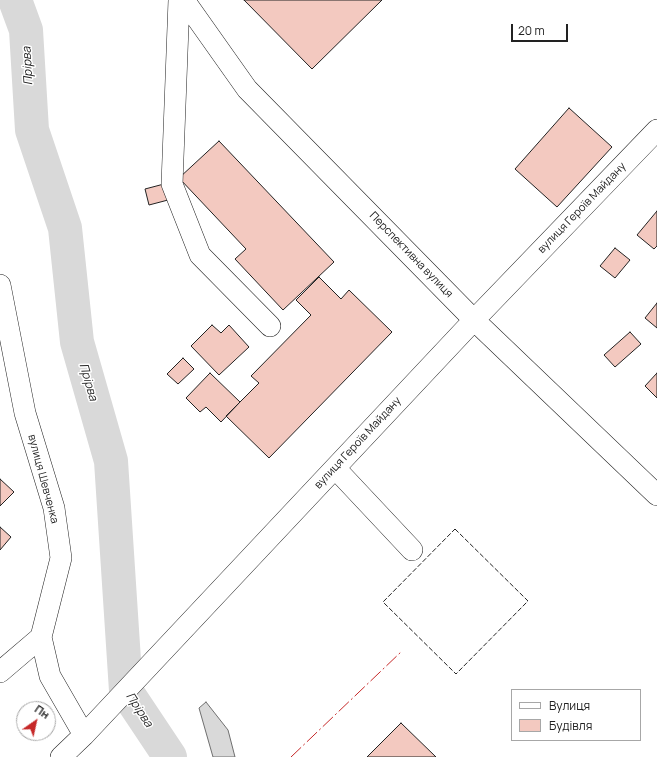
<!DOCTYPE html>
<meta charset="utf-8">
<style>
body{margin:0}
#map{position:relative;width:657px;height:757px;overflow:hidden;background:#fff;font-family:Manrope,sans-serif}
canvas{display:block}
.legend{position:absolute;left:511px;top:689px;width:130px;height:52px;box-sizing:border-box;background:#fff;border:1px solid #a7a7a7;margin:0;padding:5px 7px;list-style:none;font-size:12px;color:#222}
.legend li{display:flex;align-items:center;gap:8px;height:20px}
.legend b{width:20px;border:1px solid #a7a7a7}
.north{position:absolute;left:16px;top:701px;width:40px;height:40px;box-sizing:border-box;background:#fff;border:1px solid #a7a7a7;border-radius:50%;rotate:34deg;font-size:11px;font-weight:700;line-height:16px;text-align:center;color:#222}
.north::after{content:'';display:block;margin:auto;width:14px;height:18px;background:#c62828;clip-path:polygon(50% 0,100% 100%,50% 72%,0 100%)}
.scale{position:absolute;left:511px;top:24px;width:57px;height:18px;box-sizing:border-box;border:2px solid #222;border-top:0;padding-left:5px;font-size:12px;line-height:14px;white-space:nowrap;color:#222;-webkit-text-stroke:3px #fff;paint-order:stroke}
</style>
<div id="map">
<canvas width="657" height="757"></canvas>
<ul class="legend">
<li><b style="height:5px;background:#fff"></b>Вулиця</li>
<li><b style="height:11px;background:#f3c9c0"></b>Будівля</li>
</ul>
<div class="north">Пн</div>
<div class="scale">20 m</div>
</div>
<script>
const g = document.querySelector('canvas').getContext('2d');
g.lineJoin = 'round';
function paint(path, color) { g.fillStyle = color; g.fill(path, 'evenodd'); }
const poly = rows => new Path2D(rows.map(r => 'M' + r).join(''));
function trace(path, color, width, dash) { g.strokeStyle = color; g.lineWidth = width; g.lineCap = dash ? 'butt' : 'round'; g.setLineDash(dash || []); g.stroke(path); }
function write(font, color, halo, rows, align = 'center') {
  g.font = font + ' Manrope,sans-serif'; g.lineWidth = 3; g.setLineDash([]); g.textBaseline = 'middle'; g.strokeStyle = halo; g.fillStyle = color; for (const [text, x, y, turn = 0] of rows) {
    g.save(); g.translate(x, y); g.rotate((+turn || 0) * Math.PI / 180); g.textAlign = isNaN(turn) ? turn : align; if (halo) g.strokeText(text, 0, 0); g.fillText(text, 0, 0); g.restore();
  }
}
const water = poly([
 [206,702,228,730,235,757,213,757,199,708,206,702]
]);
paint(water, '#d9d9d9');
trace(water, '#6f6f6f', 1);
trace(poly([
 [15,0,26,30,32,130,65,228,77,342,111,461,126,691,170,757]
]), '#d9d9d9', 34);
const building = poly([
 [244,0,382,0,312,69,244,0],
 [569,108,612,147,557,207,515,169,569,108],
 [219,141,334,262,283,310,235,259,246,249,179,178,219,141],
 [164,184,168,200,149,205,145,189,164,184],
 [657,211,657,246,654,249,637,235,657,211],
 [615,248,630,260,615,278,600,266,615,248],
 [319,277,341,299,349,290,392,332,269,458,226,416,259,383,251,376,311,315,296,300,319,277],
 [657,303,657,328,645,318,657,303],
 [212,325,221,333,229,325,249,347,219,375,191,346,212,325],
 [630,332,641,344,615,367,604,355,630,332],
 [183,358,194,369,178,384,167,374,183,358],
 [210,373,240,402,221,422,206,407,200,412,186,398,210,373],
 [657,373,657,398,645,386,657,373],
 [0,479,14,492,0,506,0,479],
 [0,527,11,537,0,550,0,527],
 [401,723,436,757,367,757,401,723]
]);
paint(building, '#f3c9c0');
trace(building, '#222', 1);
const minor = poly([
 [179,0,172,184,200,255,270,326],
 [184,0,247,89,474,320,657,495],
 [0,285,25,413,54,508,61,558,41,637,50,676,84,735],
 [335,468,412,550],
 [0,672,41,637],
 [61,757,84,735,474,320,657,130]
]);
trace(minor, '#222', 22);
trace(minor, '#fff', 21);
trace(poly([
 [455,529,528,601,456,674,383,602,455,529]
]), '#222', 1, [5, 2]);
trace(poly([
 [291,757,402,651]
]), '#c62828', 1, [14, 3, 2, 3]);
write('11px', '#222', '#fff', [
 ["вулиця Героїв Майдану",582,208,-46],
 ["Перспективна вулиця",411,255,46],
 ["вулиця Героїв Майдану",358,443,-47],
 ["вулиця Шевченка",43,479,75]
]);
write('italic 12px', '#222', '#fff', [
 ["Прірва",28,66,-93],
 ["Прірва",88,382,74],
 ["Прірва",139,710,57]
]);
</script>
